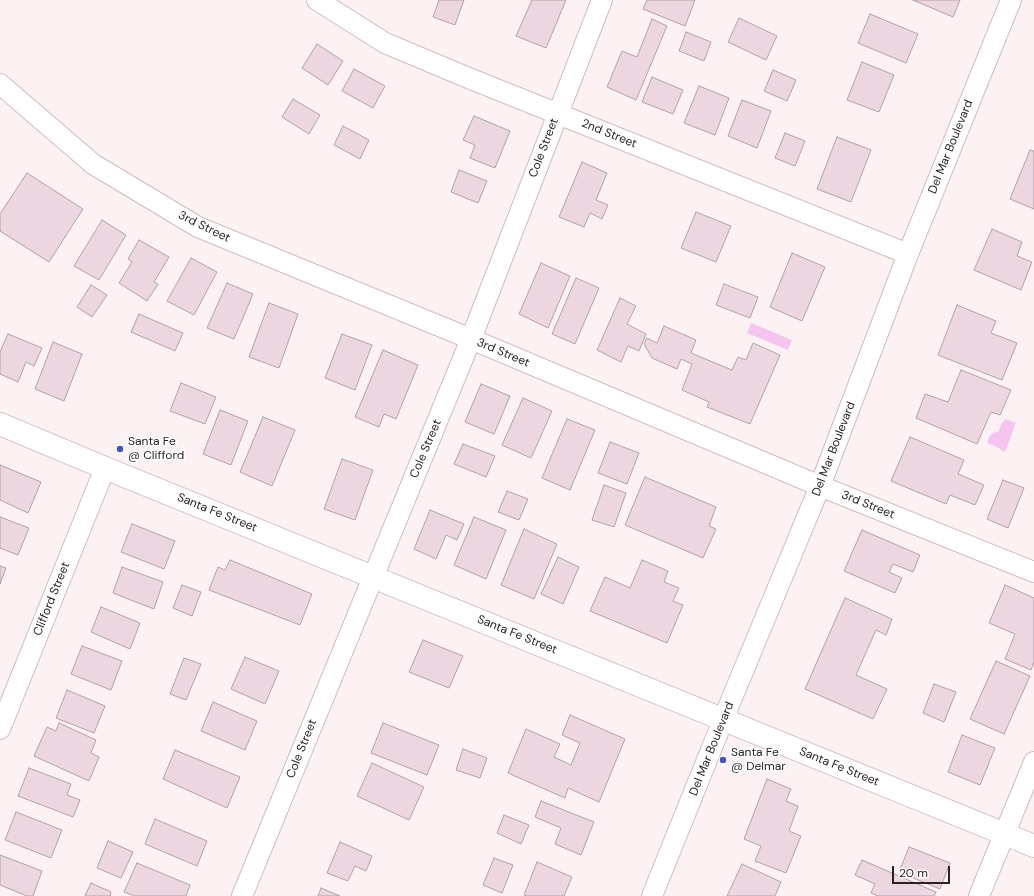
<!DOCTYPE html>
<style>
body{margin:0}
#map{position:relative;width:1034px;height:896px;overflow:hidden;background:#fcf2f3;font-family:"DM Sans",sans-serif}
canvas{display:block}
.scale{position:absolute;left:892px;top:866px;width:58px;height:18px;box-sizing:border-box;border:2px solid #2b2223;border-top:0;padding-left:5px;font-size:12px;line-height:14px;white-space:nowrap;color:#2b2223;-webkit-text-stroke:3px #fff;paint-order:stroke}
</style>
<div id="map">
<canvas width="1034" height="896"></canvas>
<div class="scale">20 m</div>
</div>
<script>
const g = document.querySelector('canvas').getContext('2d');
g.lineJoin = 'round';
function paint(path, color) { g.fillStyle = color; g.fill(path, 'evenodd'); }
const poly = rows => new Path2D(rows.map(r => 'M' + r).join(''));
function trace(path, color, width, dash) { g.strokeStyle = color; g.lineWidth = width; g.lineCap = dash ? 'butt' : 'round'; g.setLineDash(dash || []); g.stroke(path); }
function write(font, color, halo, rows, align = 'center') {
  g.font = font + ' "DM Sans",sans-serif'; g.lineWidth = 3.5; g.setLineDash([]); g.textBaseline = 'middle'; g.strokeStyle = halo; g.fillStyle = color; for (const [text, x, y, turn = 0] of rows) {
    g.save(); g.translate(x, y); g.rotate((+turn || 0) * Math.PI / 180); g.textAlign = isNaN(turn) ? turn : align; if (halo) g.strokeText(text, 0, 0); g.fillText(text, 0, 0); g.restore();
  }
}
paint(poly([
 [751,323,792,340,788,350,747,333],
 [1006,419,1016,423,1006,450,1003,452,999,448,987,443,990,435,999,431,1001,424]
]), '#f6c5ef');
const building = poly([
 [439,0,464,0,455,25,433,17,439,0],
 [532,0,566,0,546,48,516,36,532,0],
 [647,0,695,0,685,26,643,9,647,0],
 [913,0,960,0,953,17,913,0],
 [870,14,918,34,906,63,858,43,870,14],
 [739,18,777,36,766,60,728,42,739,18],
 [652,19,667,26,636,100,607,87,622,51,637,57,652,19],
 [686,32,711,42,704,61,679,51,686,32],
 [317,44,343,61,328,85,302,68,317,44],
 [862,62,894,75,879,112,847,100,862,62],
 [354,69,385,86,373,108,342,91,354,69],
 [773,70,796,80,787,101,764,91,773,70],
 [652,77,683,90,673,114,642,102,652,77],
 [699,86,729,98,715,135,684,123,699,86],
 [293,99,320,115,309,134,282,117,293,99],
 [742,100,771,111,757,148,728,136,742,100],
 [474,116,510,131,495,168,470,158,475,145,463,140,474,116],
 [343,126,369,140,360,159,334,145,343,126],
 [785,133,805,141,795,166,775,158,785,133],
 [837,137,871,150,851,202,817,189,837,137],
 [1030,150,1034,151,1034,209,1010,199,1030,150],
 [582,162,607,173,596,200,608,205,602,219,590,213,584,227,559,217,582,162],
 [459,170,487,181,478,203,451,192,459,170],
 [27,173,83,209,49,262,0,231,0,214,27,173],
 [696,212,731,226,716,262,681,248,696,212],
 [102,220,126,235,99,280,74,266,102,220],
 [992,229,1022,242,1017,256,1032,262,1021,290,974,270,992,229],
 [139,240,169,257,154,282,158,284,147,301,119,283,132,262,128,259,139,240],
 [792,253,825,267,802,321,770,307,792,253],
 [191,258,217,272,194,315,167,301,191,258],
 [541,263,570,276,548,328,519,314,541,263],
 [576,278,599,288,575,344,552,334,576,278],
 [227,283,253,294,234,339,207,328,227,283],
 [724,284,758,297,750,318,716,305,724,284],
 [91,285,107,295,92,317,77,307,91,285],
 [620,298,636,306,627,324,646,334,639,351,628,346,621,362,597,350,620,298],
 [269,303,298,314,279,368,249,357,269,303],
 [957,305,996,321,991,333,1017,343,1002,380,938,355,957,305],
 [139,314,183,333,175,351,131,332,139,314],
 [664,326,696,340,691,353,732,370,738,357,746,360,753,343,780,355,750,424,707,407,709,402,682,390,692,364,681,359,677,369,652,358,644,344,647,338,657,343,664,326],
 [8,334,42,348,34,366,26,362,18,382,0,374,0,352,8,334],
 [342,334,372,345,355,390,325,378,342,334],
 [53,342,82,354,64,401,35,389,53,342],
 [383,350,418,365,396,419,384,414,379,427,355,417,383,350],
 [961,370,1011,390,1000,415,991,412,977,444,916,418,925,394,948,402,961,370],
 [181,383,216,397,205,424,170,411,181,383],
 [481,384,510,396,494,434,465,422,481,384],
 [523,398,552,411,531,458,502,445,523,398],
 [220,410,248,421,231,465,203,454,220,410],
 [263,417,295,430,272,486,240,472,263,417],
 [567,419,595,430,570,490,542,478,567,419],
 [910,437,964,460,958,474,984,485,975,505,950,495,946,504,891,481,910,437],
 [610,442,639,453,627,484,598,473,610,442],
 [463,444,495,456,486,477,454,464,463,444],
 [342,459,373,470,355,520,324,509,342,459],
 [0,465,41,482,28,513,0,500,0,465],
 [645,477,716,507,709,526,716,529,703,558,625,525,645,477],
 [1003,480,1024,488,1008,528,987,519,1003,480],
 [604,485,626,493,614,527,592,520,604,485],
 [507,491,528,499,519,520,498,512,507,491],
 [430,510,464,524,457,540,446,535,436,559,414,549,430,510],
 [0,517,29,528,18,555,0,548,0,517],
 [474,517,506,530,486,579,454,565,474,517],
 [132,524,175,541,164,569,121,552,132,524],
 [524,529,557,544,534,599,501,585,524,529],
 [862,530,920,555,913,572,893,564,889,572,902,578,895,593,844,571,862,530],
 [558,557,579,567,563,604,541,594,558,557],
 [230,560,312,594,300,625,209,590,218,567,225,570,230,560],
 [642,560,668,571,664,582,679,588,673,601,683,605,667,643,590,611,605,577,630,588,642,560],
 [0,566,6,568,0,584,0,566],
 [122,567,163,582,154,609,113,593,122,567],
 [182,585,201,592,192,616,173,608,182,585],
 [1005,585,1034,598,1034,662,1031,670,1005,659,1015,634,989,623,1005,585],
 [845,598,892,619,886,635,876,630,856,675,887,689,873,719,805,689,845,598],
 [101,607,140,623,130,649,91,632,101,607],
 [423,640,463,656,449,688,409,672,423,640],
 [82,646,122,661,111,690,71,674,82,646],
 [245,657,279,671,265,704,231,689,245,657],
 [184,658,201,664,186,700,170,694,184,658],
 [996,661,1030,676,1004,734,970,719,996,661],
 [934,684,956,692,944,722,923,713,934,684],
 [67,690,105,706,94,733,56,718,67,690],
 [213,702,257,721,245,750,201,731,213,702],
 [570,715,625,739,599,802,568,788,565,798,508,773,526,729,560,744,554,757,571,765,580,743,562,735,570,715],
 [59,723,96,740,91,753,99,757,89,781,34,756,47,727,56,731,59,723],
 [383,723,439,745,427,775,371,753,383,723],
 [962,735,995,748,980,785,948,772,962,735],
 [463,749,487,758,480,778,456,770,463,749],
 [175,750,240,777,227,808,163,779,175,750],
 [372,763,424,787,409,820,357,796,372,763],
 [29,768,71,784,67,795,80,800,73,817,18,796,29,768],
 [767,779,791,789,786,801,798,806,789,831,801,836,786,873,755,861,761,846,744,839,767,779],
 [541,801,594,822,581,855,555,844,561,828,535,817,541,801],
 [16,812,62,830,51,858,5,840,16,812],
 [504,815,529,825,521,844,497,833,504,815],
 [155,819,207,841,197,866,145,844,155,819],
 [108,841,133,852,121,878,97,868,108,841],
 [340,842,372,856,366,871,355,866,348,881,327,873,340,842],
 [909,847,950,863,940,889,899,872,909,847],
 [0,855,42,871,33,896,27,896,0,885,0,855],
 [494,858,513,865,502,893,483,885,494,858],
 [862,860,936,892,934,896,878,896,871,893,875,884,855,875,862,860],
 [537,862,572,877,564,896,527,896,524,895,537,862],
 [137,863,190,885,186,896,135,896,124,892,137,863],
 [742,864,781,882,775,896,727,896,742,864],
 [91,883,111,892,110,896,85,896,91,883],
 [321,888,340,896,318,896,321,888]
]);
paint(building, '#ecd6df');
trace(building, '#b49fa8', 1);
const minor = poly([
 [317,0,385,43,471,79,908,254],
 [0,84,93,164,198,227,471,339,820,486,1034,572],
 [0,729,105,468],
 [242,896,471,339,602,0],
 [652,896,732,698,820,486,908,254,1011,0],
 [979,896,1034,762]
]);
const major = poly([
 [0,424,105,468,1034,846]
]);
trace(minor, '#d3bbbe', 22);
trace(major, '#d3bbbe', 24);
trace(minor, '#fff', 20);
trace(major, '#fff', 22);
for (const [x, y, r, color] of [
 [120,449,4,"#4652c7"],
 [723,760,4,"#4652c7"]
]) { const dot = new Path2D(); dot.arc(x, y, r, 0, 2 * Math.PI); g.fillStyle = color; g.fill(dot); trace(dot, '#fff', 1.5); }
write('12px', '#2b2223', '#fff', [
 ["2nd Street",609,134,22],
 ["Del Mar Boulevard",951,147,-68],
 ["Cole Street",544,148,-69],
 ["3rd Street",204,227,26],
 ["3rd Street",503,353,23],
 ["Cole Street",426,449,-67],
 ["Del Mar Boulevard",834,449,-69],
 ["3rd Street",868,505,22],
 ["Santa Fe Street",217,513,22],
 ["Clifford Street",52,599,-68],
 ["Santa Fe Street",517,635,22],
 ["Cole Street",302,749,-68],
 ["Del Mar Boulevard",712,749,-68],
 ["Santa Fe Street",839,767,22]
]);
write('12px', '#2b2223', '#fff', [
 ["Santa Fe",128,442],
 ["@ Clifford",128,456],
 ["Santa Fe",731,753],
 ["@ Delmar",731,767]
], 'left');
</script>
